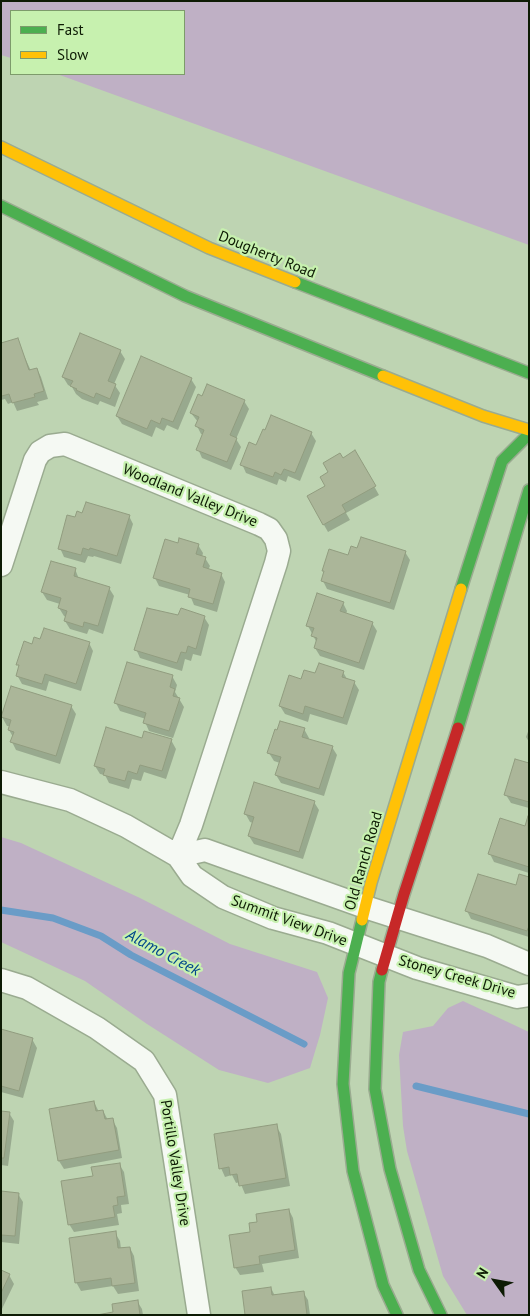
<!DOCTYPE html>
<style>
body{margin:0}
#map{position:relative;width:530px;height:1316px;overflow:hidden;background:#bed4b2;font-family:"PT Sans",sans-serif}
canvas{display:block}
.frame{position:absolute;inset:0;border:2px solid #0d1b04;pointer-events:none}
.legend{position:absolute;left:10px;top:10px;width:175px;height:65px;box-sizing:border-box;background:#c7f1af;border:1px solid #7d9b6b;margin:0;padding:6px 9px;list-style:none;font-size:15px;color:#0d1b04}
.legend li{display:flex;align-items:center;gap:10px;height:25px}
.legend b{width:25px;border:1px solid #7d9b6b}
.north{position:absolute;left:470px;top:1256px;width:50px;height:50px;-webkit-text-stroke:4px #c7f1af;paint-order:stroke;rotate:302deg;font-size:14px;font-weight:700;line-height:20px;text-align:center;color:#0d1b04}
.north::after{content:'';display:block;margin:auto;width:18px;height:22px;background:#0d1b04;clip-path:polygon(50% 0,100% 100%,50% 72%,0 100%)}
</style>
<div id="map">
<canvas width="530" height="1316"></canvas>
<div class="frame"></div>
<ul class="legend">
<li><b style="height:6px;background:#4caf50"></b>Fast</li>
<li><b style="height:6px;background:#ffc107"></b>Slow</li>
</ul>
<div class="north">N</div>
</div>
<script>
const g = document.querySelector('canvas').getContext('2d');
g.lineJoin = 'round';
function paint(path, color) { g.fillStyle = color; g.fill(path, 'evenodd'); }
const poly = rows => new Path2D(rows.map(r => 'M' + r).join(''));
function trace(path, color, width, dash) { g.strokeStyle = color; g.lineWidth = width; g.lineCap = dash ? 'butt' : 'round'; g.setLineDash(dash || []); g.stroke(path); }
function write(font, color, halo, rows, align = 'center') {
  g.font = font + ' "PT Sans",sans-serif'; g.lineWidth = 4.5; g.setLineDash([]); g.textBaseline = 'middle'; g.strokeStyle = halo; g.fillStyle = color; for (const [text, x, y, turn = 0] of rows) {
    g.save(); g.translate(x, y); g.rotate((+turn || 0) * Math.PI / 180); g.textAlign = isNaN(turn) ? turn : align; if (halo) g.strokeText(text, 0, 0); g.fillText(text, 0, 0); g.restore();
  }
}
paint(poly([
 [1,1,529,1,529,245,57,74,184,74,184,11,11,11,11,58,1,55],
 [1,837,21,843,140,898,230,944,317,972,328,998,320,1035,310,1068,268,1083,219,1070,147,1024,85,981,1,942],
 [463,1001,529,1032,529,1315,467,1315,443,1276,407,1151,403,1126,399,1055,403,1032,433,1026,448,1008]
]), '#bfb0c5');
paint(poly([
 [17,340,31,371,37,369,41,377,48,399,37,402,39,405,17,411,13,402,8,404,5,399,1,400,1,344],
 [120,351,125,359,114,384,120,393,115,407,100,401,98,405,82,399,76,394,72,387,68,385,63,377],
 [191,379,196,387,178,430,167,425,164,431,156,427,152,437,122,424,117,416],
 [244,401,249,409,236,439,241,447,231,470,202,458,198,449,204,435,201,434,197,426,198,422,191,413],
 [311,433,316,441,300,481,288,476,286,482,279,479,277,485,246,473,242,464,257,446],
 [355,452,379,495,346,513,350,520,328,532,308,497,327,487,342,459],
 [83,514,129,516,133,524,121,564,94,556,93,557,88,556,85,563,64,557,60,548],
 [178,545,198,545,203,553,202,557,205,558,210,566,208,570,221,574,225,582,217,612,194,605,190,595,159,586,155,578],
 [358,549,405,552,410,560,394,610,327,589,323,581,325,573,323,570,349,556],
 [75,569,79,579,109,588,114,596,103,634,89,629,87,634,70,629,65,621,66,617,64,616,59,608,60,604,47,600,42,592],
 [343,603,347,611,346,614,372,623,377,631,364,670,320,656,315,648,317,643,308,626],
 [179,617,204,617,209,625,201,656,193,654,191,661,185,659,182,671,140,658,136,649],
 [89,643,93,651,81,691,49,681,46,691,22,684,17,675,20,668,18,664,33,646],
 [343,672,347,679,354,682,359,690,347,725,310,714,308,722,285,714,280,706,302,680,316,675],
 [172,676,177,685,175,692,184,707,173,738,149,731,145,722,146,719,120,711,116,703],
 [12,688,71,706,76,714,60,764,16,750,12,742,13,737,9,730,10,726,7,726,2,717],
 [304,729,309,738,308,740,332,747,337,755,324,796,281,783,276,775,280,763,274,761,269,753],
 [529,729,529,742,526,737],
 [143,739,171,740,176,749,166,779,144,772,141,781,132,779,129,789,109,783,105,775,100,774,95,766],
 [529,764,529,808,511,803,506,795],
 [314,802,319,810,303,859,254,844,249,836,253,823,250,822,245,813],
 [529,819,529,873,494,862,490,854,526,827],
 [529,879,529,937,471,919,467,911],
 [1,1031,32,1039,37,1048,23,1098,1,1092],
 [94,1102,99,1112,103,1111,108,1120,112,1119,117,1128,122,1158,64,1169,59,1161],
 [1,1112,9,1113,14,1121,8,1166,1,1165],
 [276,1126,281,1134,290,1186,245,1194,240,1182,236,1183,232,1175,225,1177,221,1168],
 [119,1164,124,1172,129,1204,121,1205,122,1213,117,1214,119,1225,74,1232,69,1224,94,1177],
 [1,1192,18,1194,23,1202,19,1244,1,1242],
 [289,1210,293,1218,299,1258,262,1264,264,1272,240,1275,235,1267,252,1233,259,1223],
 [115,1233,120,1241,121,1249,130,1248,134,1256,139,1291,118,1294,113,1286,81,1291,76,1282],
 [1,1272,9,1275,14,1284,1,1311],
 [271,1288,275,1296,303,1292,308,1300,310,1315,246,1315],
 [137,1301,142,1309,143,1315,104,1315,115,1313]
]), '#0003');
trace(poly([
 [1,910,53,918,101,936,131,955,304,1044],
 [416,1086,529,1114]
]), '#6a9cc7', 7);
const building = poly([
 [80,333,121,350,108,381,116,384,110,399,96,393,94,398,76,390,77,389,70,386,73,381,62,377,80,333],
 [18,338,29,370,37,368,44,391,34,394,35,397,12,403,9,394,2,396,1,393,1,343,18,338],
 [141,356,192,378,173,422,162,418,160,424,151,420,147,429,116,416,141,356],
 [207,384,245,400,230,435,237,438,227,462,196,450,204,430,195,426,199,417,190,413,198,394,202,396,207,384],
 [271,415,312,432,295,473,284,469,281,475,275,472,273,477,240,465,249,442,256,445,263,429,265,430,271,415],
 [355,450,376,486,342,505,346,512,323,525,307,496,325,486,320,477,328,472,323,463,340,453,343,458,355,450],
 [86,502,130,515,117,556,90,548,89,550,83,548,81,555,58,549,67,515,75,517,77,511,82,513,86,502],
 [361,537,406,551,390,603,321,581,324,571,322,571,329,549,348,555,351,546,357,548,361,537],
 [179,538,199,544,196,554,206,557,203,567,222,573,213,604,188,597,190,589,153,578,165,539,178,543,179,538],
 [51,561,76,568,74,576,110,587,98,626,84,622,83,627,64,621,67,611,58,608,61,598,41,592,51,561],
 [317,593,344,602,340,611,373,622,359,663,314,648,317,638,311,636,314,628,306,626,317,593],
 [147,608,178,615,181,608,205,616,196,649,188,646,186,653,181,652,177,663,134,650,147,608],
 [44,628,90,642,76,684,45,674,42,684,16,676,19,665,16,665,24,641,32,644,34,637,40,639,44,628],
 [127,662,173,675,170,687,175,689,173,696,180,698,169,731,143,723,146,713,114,703,127,662],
 [319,663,344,671,342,677,355,681,343,718,305,706,303,714,279,706,289,675,301,679,304,670,315,673,319,663],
 [11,686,72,705,56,756,10,742,14,732,8,730,11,720,1,717,11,686],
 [280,721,305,728,302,737,333,746,319,789,275,775,281,757,267,753,275,729,277,730,280,721],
 [106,727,142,738,144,731,172,739,162,771,140,765,137,774,128,771,125,781,103,775,105,769,94,766,106,727],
 [515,759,529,763,529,802,504,795,515,759],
 [254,782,315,801,299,852,248,836,254,817,244,814,254,782],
 [528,816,529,867,488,854,500,818,525,826,528,816],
 [478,874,516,885,519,874,529,877,529,926,527,931,465,911,478,874],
 [1,1029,33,1038,19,1091,1,1086,1,1029],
 [94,1101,96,1111,103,1110,105,1119,113,1118,119,1150,58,1161,49,1109,94,1101],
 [1,1111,10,1112,4,1158,1,1158,1,1111],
 [277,1124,286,1178,239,1186,237,1174,230,1175,229,1167,219,1169,214,1134,277,1124],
 [120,1163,125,1196,117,1197,118,1205,113,1206,115,1217,68,1225,61,1181,93,1176,91,1167,120,1163],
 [1,1191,19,1193,15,1236,1,1235,1,1191],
 [289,1209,295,1250,259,1256,260,1264,234,1268,229,1235,250,1232,249,1223,257,1222,256,1214,289,1209],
 [116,1231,118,1248,130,1247,135,1283,112,1286,111,1278,75,1283,69,1238,116,1231],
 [1,1270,10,1274,1,1293,1,1270],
 [271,1287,272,1295,304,1291,307,1315,245,1315,242,1291,271,1287],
 [138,1300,140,1315,97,1315,113,1312,112,1304,138,1300]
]);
paint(building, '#abb699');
trace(building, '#919c7f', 1);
const street = poly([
 [1,565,35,460,40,452,50,446,65,444,259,524,269,529,276,539,279,551,276,563,206,779,191,825,178,856],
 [1,782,70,800,126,826,178,856,192,876,223,897,273,918,328,933,417,968,517,997,529,995],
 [178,856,205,850,365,907,487,946,529,964],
 [1,980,27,988,97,1028,144,1061,165,1095,199,1315]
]);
const fast = poly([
 [1,206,185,296,383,376],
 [295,282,529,373],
 [461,589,502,461,529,434],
 [458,728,529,490],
 [362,920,349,973,343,1084,353,1171,383,1285,397,1315],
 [382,970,379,982,375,1089,390,1169,419,1270,441,1315]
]);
const slow = poly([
 [1,147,209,248,295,282],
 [383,376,483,416,529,430],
 [362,920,371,883,461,589]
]);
const jam = poly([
 [382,970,404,894,458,728]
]);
trace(street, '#9aab90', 25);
trace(fast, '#9aab90', 14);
trace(slow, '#9aab90', 14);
trace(jam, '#9aab90', 14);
trace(street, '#f5f9f3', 22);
trace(fast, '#4caf50', 11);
trace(slow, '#ffc107', 11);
trace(jam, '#c62828', 11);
write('15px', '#0d1b04', '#c7f1af', [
 ["Dougherty Road",267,255,22],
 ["Woodland Valley Drive",190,496,22],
 ["Old Ranch Road",364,861,-74],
 ["Summit View Drive",289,921,20],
 ["Stoney Creek Drive",457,977,16],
 ["Portillo Valley Drive",175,1163,81]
]);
write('italic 16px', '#00468b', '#c7f1af', [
 ["Alamo Creek",163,953,28]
]);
</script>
